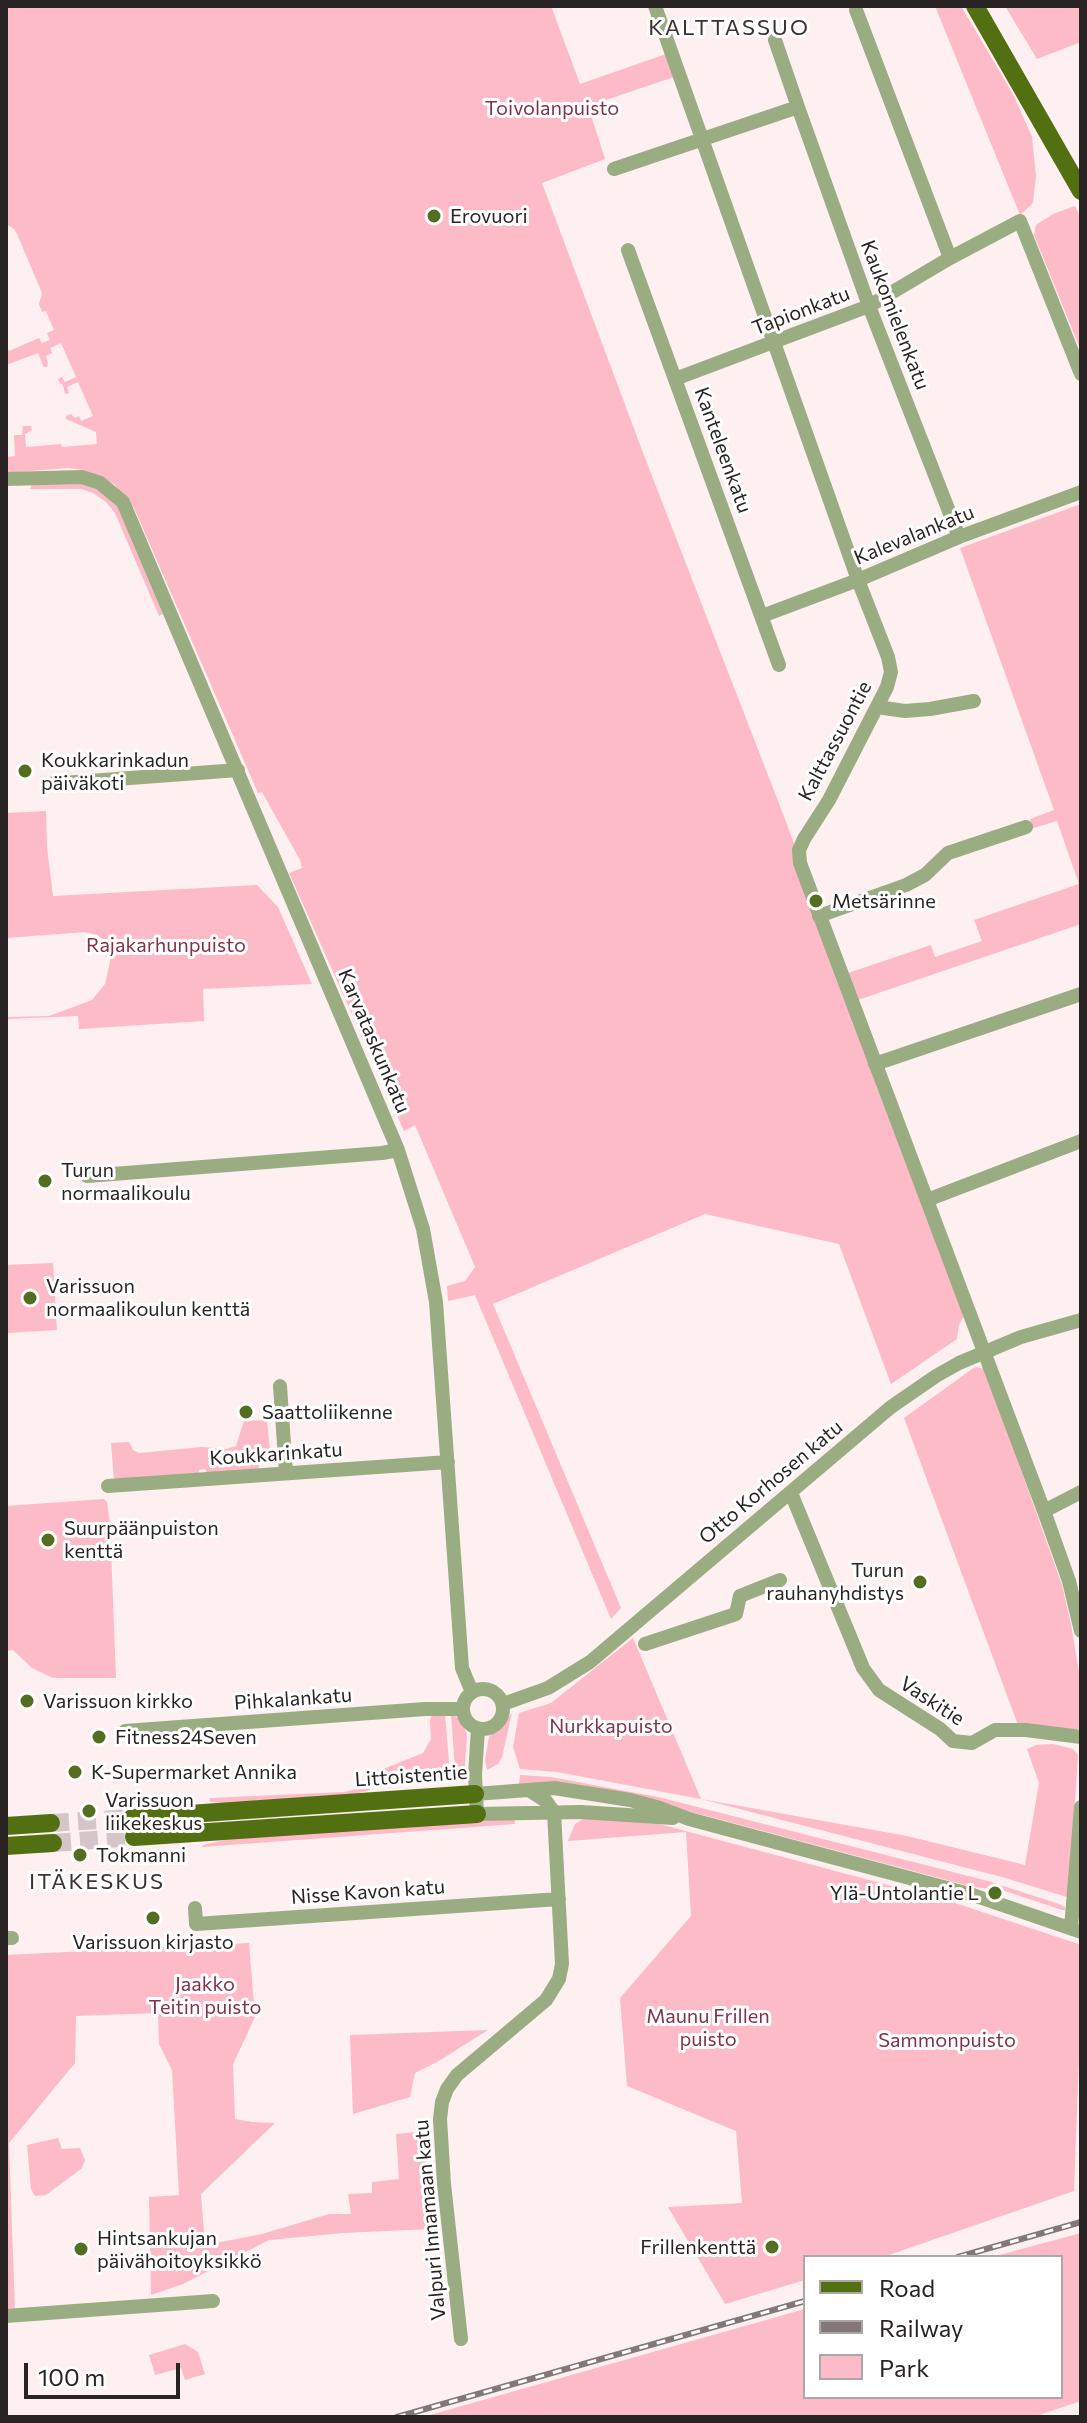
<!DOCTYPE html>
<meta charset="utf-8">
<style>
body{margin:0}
#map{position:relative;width:1087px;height:2423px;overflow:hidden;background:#feeff1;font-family:Commissioner,sans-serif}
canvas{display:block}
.frame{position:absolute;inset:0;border:8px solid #2a2324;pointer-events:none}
.legend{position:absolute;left:803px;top:2255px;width:260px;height:144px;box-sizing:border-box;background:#fff;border:2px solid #aaa7a7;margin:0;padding:10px 14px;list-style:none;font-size:24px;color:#2a2324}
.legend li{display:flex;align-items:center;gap:16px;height:40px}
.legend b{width:40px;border:2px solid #aaa7a7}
.scale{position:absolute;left:24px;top:2363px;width:156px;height:36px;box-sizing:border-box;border:4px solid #2a2324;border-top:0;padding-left:10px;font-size:24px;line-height:28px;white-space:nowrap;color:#2a2324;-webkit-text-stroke:6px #fff;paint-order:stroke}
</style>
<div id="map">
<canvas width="1087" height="2423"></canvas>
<div class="frame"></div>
<ul class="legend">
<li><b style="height:10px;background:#526f12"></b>Road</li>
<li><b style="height:10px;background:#827879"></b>Railway</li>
<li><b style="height:22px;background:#fdbac7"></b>Park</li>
</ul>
<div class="scale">100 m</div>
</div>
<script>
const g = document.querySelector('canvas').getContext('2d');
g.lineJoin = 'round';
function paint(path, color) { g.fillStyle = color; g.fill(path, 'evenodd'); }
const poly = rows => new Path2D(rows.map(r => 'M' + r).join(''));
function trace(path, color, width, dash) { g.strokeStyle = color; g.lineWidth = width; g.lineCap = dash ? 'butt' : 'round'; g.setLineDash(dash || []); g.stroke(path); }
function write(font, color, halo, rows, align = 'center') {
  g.font = font + ' Commissioner,sans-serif'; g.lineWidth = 6; g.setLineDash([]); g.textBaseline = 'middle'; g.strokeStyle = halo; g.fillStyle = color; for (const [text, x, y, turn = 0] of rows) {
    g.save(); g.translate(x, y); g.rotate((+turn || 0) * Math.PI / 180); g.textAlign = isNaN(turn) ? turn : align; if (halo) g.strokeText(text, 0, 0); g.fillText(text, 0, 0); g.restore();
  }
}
paint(poly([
 [6,6,551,6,580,84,666,54,674,77,588,106,605,159,542,183,645,458,785,819,965,1314,959,1325,957,1339,891,1384,839,1244,705,1214,493,1304,621,1608,611,1619,475,1295,448,1301,447,1286,465,1281,475,1267,415,1125,404,1131,289,873,302,868,300,860,262,792,258,793,134,508,114,484,84,470,68,468,6,473,6,457,15,456,14,435,22,435,23,426,31,426,32,430,25,434,26,447,61,444,62,447,97,444,96,432,66,419,66,416,71,414,75,418,79,416,81,421,93,416,78,382,67,387,69,393,65,394,63,385,60,383,58,379,62,377,65,382,76,377,61,343,50,348,52,353,46,356,48,364,47,367,44,367,38,353,6,365,6,345,9,351,39,338,42,343,50,340,47,333,54,330,46,311,42,312,39,304,42,293,17,234,14,229,6,224],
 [935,6,961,6,1013,94,1032,137,1036,176,1033,203,1020,215],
 [1005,6,1081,6,1081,42,1037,59],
 [1075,206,1081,218,1081,351,1034,235,1036,225,1053,214],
 [76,482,101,491,118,507,163,614,159,616,121,527,115,513,106,502,93,493,81,489,30,489,32,484],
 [1081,504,1081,924,858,1000,848,973,931,945,935,957,982,941,974,920,1079,884,1057,821,1033,828,1030,819,1054,810,960,548],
 [46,811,47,847,53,896,257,885,278,907,312,984,203,989,204,1021,79,1029,78,1016,6,1019,6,1017,49,1016,92,1000,105,984,110,962,109,944,97,935,85,932,6,938,6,813],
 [53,1263,57,1330,6,1333,6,1265],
 [975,1367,985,1369,1062,1585,1071,1624,1081,1684,1081,1723,1077,1732,1018,1725,904,1418],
 [267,1420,271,1462,259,1463,259,1470,207,1473,205,1469,199,1470,199,1474,114,1480,111,1443,129,1442,133,1450,139,1453,202,1447,226,1449,236,1446,244,1421],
 [104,1499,107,1502,110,1524,116,1678,53,1678,32,1668,13,1650,6,1651,6,1506],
 [633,1638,701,1799,907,1836,1025,1865,1039,1783,1027,1749,1036,1745,1053,1744,1073,1749,1078,1755,1069,1894,1067,1897,1002,1877,701,1799,557,1772,520,1769,513,1747,519,1713,551,1703],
 [512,1713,502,1757,498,1764,487,1770,485,1760,489,1737],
 [432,1714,445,1714,449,1762,444,1774,439,1777,366,1782,366,1771,386,1768,423,1753,431,1739,430,1720],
 [451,1714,460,1719,467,1734,465,1765,463,1773,455,1769],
 [520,1775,551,1777,658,1797,988,1881,1056,1903,1065,1907,1065,1910,1062,1910,1002,1890,973,1887,707,1816,602,1792,519,1784],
 [370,1786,370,1790,344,1797,225,1803,210,1802,210,1798,344,1792],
 [514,1818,515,1824,202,1847,203,1845,246,1835],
 [585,1818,659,1824,952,1902,1081,1945,1081,2058,1079,2059,1074,2191,883,2257,805,2257,805,2280,725,2304,668,2207,742,2203,736,2131,627,2086,620,1998,691,1916,686,1832,568,1841,575,1824],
 [249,1943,255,2017,233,2064,235,2119,252,2122,275,2123,201,2194,205,2245,262,2234,329,2214,351,2214,348,2194,372,2193,372,2182,399,2179,396,2134,417,2132,424,2132,431,2229,343,2233,269,2240,183,2284,151,2295,149,2197,179,2195,172,2070,159,2044,158,2013,76,2016,75,2063,9,2143,15,2311,6,2312,6,1955],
 [488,2030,437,2062,415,2073,410,2097,353,2114,350,2035],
 [58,2138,62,2149,80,2148,85,2160,82,2168,46,2195,35,2196,31,2189,27,2145],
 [1081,2233,1081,2401,1033,2417,423,2417,805,2309,805,2397,1061,2397,1061,2257,992,2257],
 [185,2344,198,2352,205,2374,185,2380,181,2368,155,2375,149,2355]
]), '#fdbac7');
trace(poly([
 [51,1823,132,1818],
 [53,1843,134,1837]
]), '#d4c6c8', 18, [18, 9]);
trace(poly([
 [655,6,858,580,888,657,891,672,887,687,829,800,804,839,799,850,800,863,1044,1511,1069,1581,1081,1631],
 [856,10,950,258],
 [798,107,869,306,959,537],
 [614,169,798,107,775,40],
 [628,250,779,665],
 [675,379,869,306,950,258,1020,221,1081,374],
 [6,479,82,477,100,483,123,502,398,1150,423,1229,436,1302,462,1668,472,1692],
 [762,616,858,580,959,537,1081,492],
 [877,707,905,711,930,709,974,701],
 [49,784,238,770],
 [819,916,906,885,925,875,948,853,1026,827],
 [875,1064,1081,994],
 [87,1176,382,1153,398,1150],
 [927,1200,1081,1141],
 [280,1386,286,1473],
 [108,1486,448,1462],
 [791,1493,863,1668,879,1690,940,1729,953,1741,972,1743,995,1730,1026,1730,1081,1737],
 [1044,1511,1081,1492],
 [645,1644,736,1614,740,1596,780,1580],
 '463 1709a20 20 0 1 1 40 0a20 20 0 1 1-40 0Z',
 [503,1704,548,1688,590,1662,891,1407,936,1376,959,1363,1021,1337,1081,1320],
 [478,1729,475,1775,477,1814,581,1812,673,1818],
 [125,1731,425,1709,463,1709],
 [475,1794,554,1788,630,1800,657,1807,689,1819,973,1895,1081,1932],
 [195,1908,196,1924,559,1899],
 [1071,1928,1081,1807],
 [6,1938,12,1938],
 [6,2316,213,2301],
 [461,2339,444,2184,440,2119,442,2102,447,2089,457,2075,546,2000,559,1979,562,1964,554,1812,546,1801,529,1790]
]), '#9aac81', 14);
trace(poly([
 [975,6,1081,191],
 [132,1818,475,1794],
 [6,1826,51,1823],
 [134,1837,477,1814],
 [6,1846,53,1843]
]), '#526f12', 18);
const rail = poly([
 [958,2257,1081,2222],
 [397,2417,805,2301]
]);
trace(rail, '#827879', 6);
trace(rail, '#fff', 3, [9]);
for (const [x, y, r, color] of [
 [434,216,8,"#536e20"],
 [25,771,8,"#536e20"],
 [816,901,8,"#536e20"],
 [45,1181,8,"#536e20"],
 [30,1298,8,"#536e20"],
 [246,1412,8,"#536e20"],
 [48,1540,8,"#536e20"],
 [920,1582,8,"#536e20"],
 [27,1701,8,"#536e20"],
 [99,1737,8,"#536e20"],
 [75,1772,8,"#536e20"],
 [89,1811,8,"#536e20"],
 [80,1855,8,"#536e20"],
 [995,1893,8,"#536e20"],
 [153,1918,8,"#536e20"],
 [772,2247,8,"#536e20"],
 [81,2249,8,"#536e20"]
]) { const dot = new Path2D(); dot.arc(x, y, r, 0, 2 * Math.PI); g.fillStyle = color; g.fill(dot); trace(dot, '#fff', 3); }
write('20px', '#823248', '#fff', [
 ["Toivolanpuisto",552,108],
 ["Rajakarhunpuisto",166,945],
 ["Nurkkapuisto",611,1726],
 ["Jaakko",205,1984],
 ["Teitin puisto",205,2007],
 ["Maunu Frillen",708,2016],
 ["puisto",708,2039],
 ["Sammonpuisto",947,2040]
]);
write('20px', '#2a2324', '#fff', [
 ["Erovuori",450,216],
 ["Koukkarinkadun",41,760],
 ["päiväkoti",41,783],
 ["Metsärinne",832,901],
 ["Turun",61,1170],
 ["normaalikoulu",61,1193],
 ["Varissuon",46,1286],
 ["normaalikoulun kenttä",46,1309],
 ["Saattoliikenne",262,1412],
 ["Suurpäänpuiston",64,1528],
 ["kenttä",64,1551],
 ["Turun",904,1570,"right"],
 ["rauhanyhdistys",904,1593,"right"],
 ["Varissuon kirkko",43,1701],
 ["Fitness24Seven",115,1737],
 ["K-Supermarket Annika",91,1772],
 ["Varissuon",105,1800],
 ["liikekeskus",105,1823],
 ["Tokmanni",96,1855],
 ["Ylä-Untolantie L",979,1893,"right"],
 ["Varissuon kirjasto",153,1942,"center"],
 ["Hintsankujan",97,2238],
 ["päivähoitoyksikkö",97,2261],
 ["Frillenkenttä",756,2247,"right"]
], 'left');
write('20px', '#2a2324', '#fff', [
 ["Tapionkatu",801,311,-21],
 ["Kaukomielenkatu",895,315,69],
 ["Kanteleenkatu",723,450,70],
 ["Kalevalankatu",914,535,-22],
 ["Kalttassuontie",835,741,-62],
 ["Karvataskunkatu",374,1041,67],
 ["Koukkarinkatu",276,1454,-4],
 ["Otto Korhosen katu",771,1482,-40],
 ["Pihkalankatu",293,1699,-4],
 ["Vaskitie",932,1701,33],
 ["Littoistentie",411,1776,-4],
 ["Nisse Kavon katu",368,1892,-4],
 ["Valpuri Innamaan katu",430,2220,-95]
]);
g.letterSpacing = '2px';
write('22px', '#3e3033', '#fff', [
 ["KALTTASSUO",729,28],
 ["ITÄKESKUS",97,1882]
]);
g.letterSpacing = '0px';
</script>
